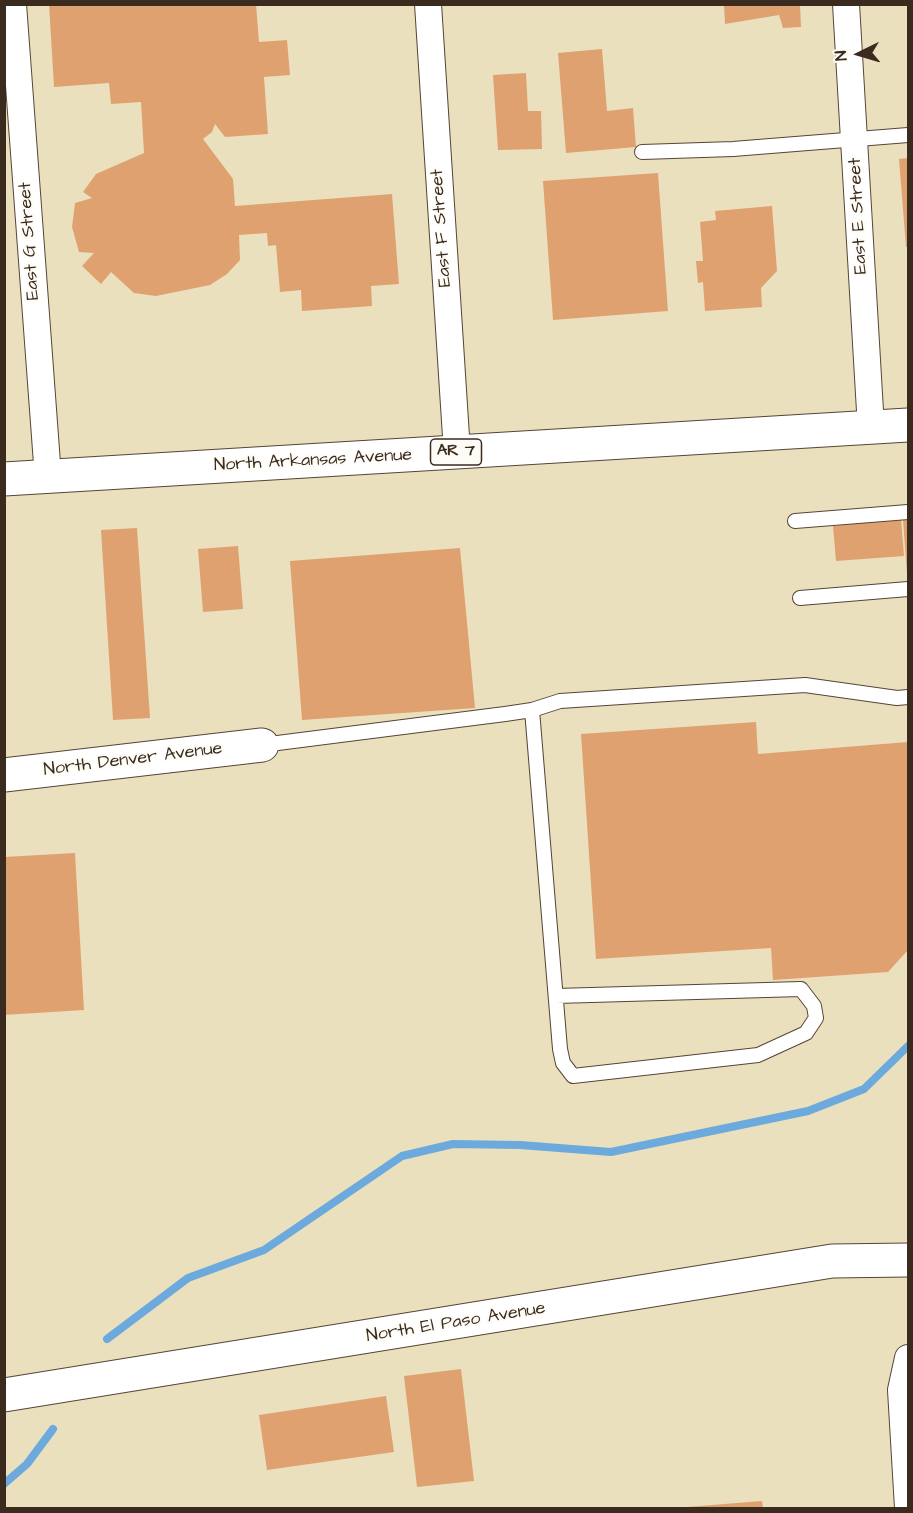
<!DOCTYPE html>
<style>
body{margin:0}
#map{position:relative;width:913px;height:1513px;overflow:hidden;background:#eae0bd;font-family:"Architects Daughter",sans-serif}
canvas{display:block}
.frame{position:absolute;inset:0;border:6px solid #3b2a1e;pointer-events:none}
.north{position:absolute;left:829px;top:24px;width:60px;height:60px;-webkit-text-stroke:4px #fdfcf7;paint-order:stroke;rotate:265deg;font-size:16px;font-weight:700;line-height:24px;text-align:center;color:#3b2a1e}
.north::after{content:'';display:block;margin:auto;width:21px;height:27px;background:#3b2a1e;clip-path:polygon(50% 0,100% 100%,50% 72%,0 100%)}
</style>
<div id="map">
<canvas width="913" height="1513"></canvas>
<div class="frame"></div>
<div class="north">N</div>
</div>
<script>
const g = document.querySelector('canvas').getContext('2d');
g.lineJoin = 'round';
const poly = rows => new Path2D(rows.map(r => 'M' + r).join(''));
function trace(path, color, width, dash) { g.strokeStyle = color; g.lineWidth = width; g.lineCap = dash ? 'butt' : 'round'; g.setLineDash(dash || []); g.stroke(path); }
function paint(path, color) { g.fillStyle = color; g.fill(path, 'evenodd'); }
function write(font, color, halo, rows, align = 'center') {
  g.font = font + ' "Architects Daughter",sans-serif'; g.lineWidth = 4.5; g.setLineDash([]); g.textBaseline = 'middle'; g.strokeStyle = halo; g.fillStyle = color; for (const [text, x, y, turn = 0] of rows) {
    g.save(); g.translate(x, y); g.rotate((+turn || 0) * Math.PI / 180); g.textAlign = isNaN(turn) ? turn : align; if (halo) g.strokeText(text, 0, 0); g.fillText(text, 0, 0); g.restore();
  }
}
trace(poly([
 [107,1339,188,1278,264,1250,402,1156,453,1144,520,1145,611,1152,808,1111,864,1089,908,1046],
 [4,1484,27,1464,53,1429]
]), '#6ca9dd', 8);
paint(poly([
 [49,4,256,4,259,42,287,40,290,75,264,77,268,134,225,137,215,124,212,132,203,139,233,179,235,206,392,194,399,284,371,286,372,306,302,311,301,290,280,292,276,245,268,246,267,233,239,235,240,260,227,274,210,285,156,296,134,293,111,272,101,284,82,266,94,253,79,252,72,227,75,203,92,198,83,192,96,174,144,153,141,102,111,104,109,83,54,87],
 [724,4,800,4,801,27,783,28,779,15,725,24],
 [602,49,607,111,633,108,636,147,566,153,558,53],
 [526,73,528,111,541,111,542,149,498,150,493,75],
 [908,158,908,247,906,247,899,159],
 [658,173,668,311,553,320,543,181],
 [772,206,777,271,761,288,762,307,705,311,703,282,698,283,696,261,703,261,700,222,716,220,715,211],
 [901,519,904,556,836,561,833,526],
 [908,519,908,573,907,573,903,520],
 [137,528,150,718,113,720,101,530],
 [238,546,243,609,203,612,198,549],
 [460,548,475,708,302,720,290,561],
 [756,722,758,754,908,742,908,950,888,972,773,980,771,948,596,959,581,734],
 [75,853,84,1010,4,1015,4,857],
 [461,1369,474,1481,417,1487,404,1376],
 [386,1396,394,1452,267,1470,259,1415],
 [762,1501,763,1508,687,1508,687,1507]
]), '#e0a171');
const service = poly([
 [642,152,733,149,908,135],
 [795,521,908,512],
 [800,598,908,589],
 [532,710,560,1049,563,1063,573,1076,758,1055,806,1033,816,1018,814,1006,801,989,556,996],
 [262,745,505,714,532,710,560,701,805,685,897,698,908,697]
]);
const minor = poly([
 [13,4,48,477],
 [428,4,457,452],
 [846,4,871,428],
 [908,1508,901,1390,908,1358]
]);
const tertiary = poly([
 [4,775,262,745],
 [4,1395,832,1261,908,1260]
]);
const trunk = poly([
 [4,479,908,425]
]);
trace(service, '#554536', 16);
trace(minor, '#554536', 28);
trace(tertiary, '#554536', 35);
trace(trunk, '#554536', 35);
trace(service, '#fff', 14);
trace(minor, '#fff', 26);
trace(tertiary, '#fff', 33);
trace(trunk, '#fff', 33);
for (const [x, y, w] of [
 [456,452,51]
]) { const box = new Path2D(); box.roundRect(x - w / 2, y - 13, w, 26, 4.5); g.fillStyle = '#fdfcf7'; g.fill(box); trace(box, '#3b2a1e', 1.5); }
write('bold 16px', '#3b2a1e', null, [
 ["AR 7",456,452]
]);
write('18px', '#3b2a1e', '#fdfcf7', [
 ["East E Street",859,216,-93],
 ["East F Street",442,228,-94],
 ["East G Street",30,241,-94],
 ["North Arkansas Avenue",313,461,-3],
 ["North Denver Avenue",133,760,-7],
 ["North El Paso Avenue",456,1323,-9]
]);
</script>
